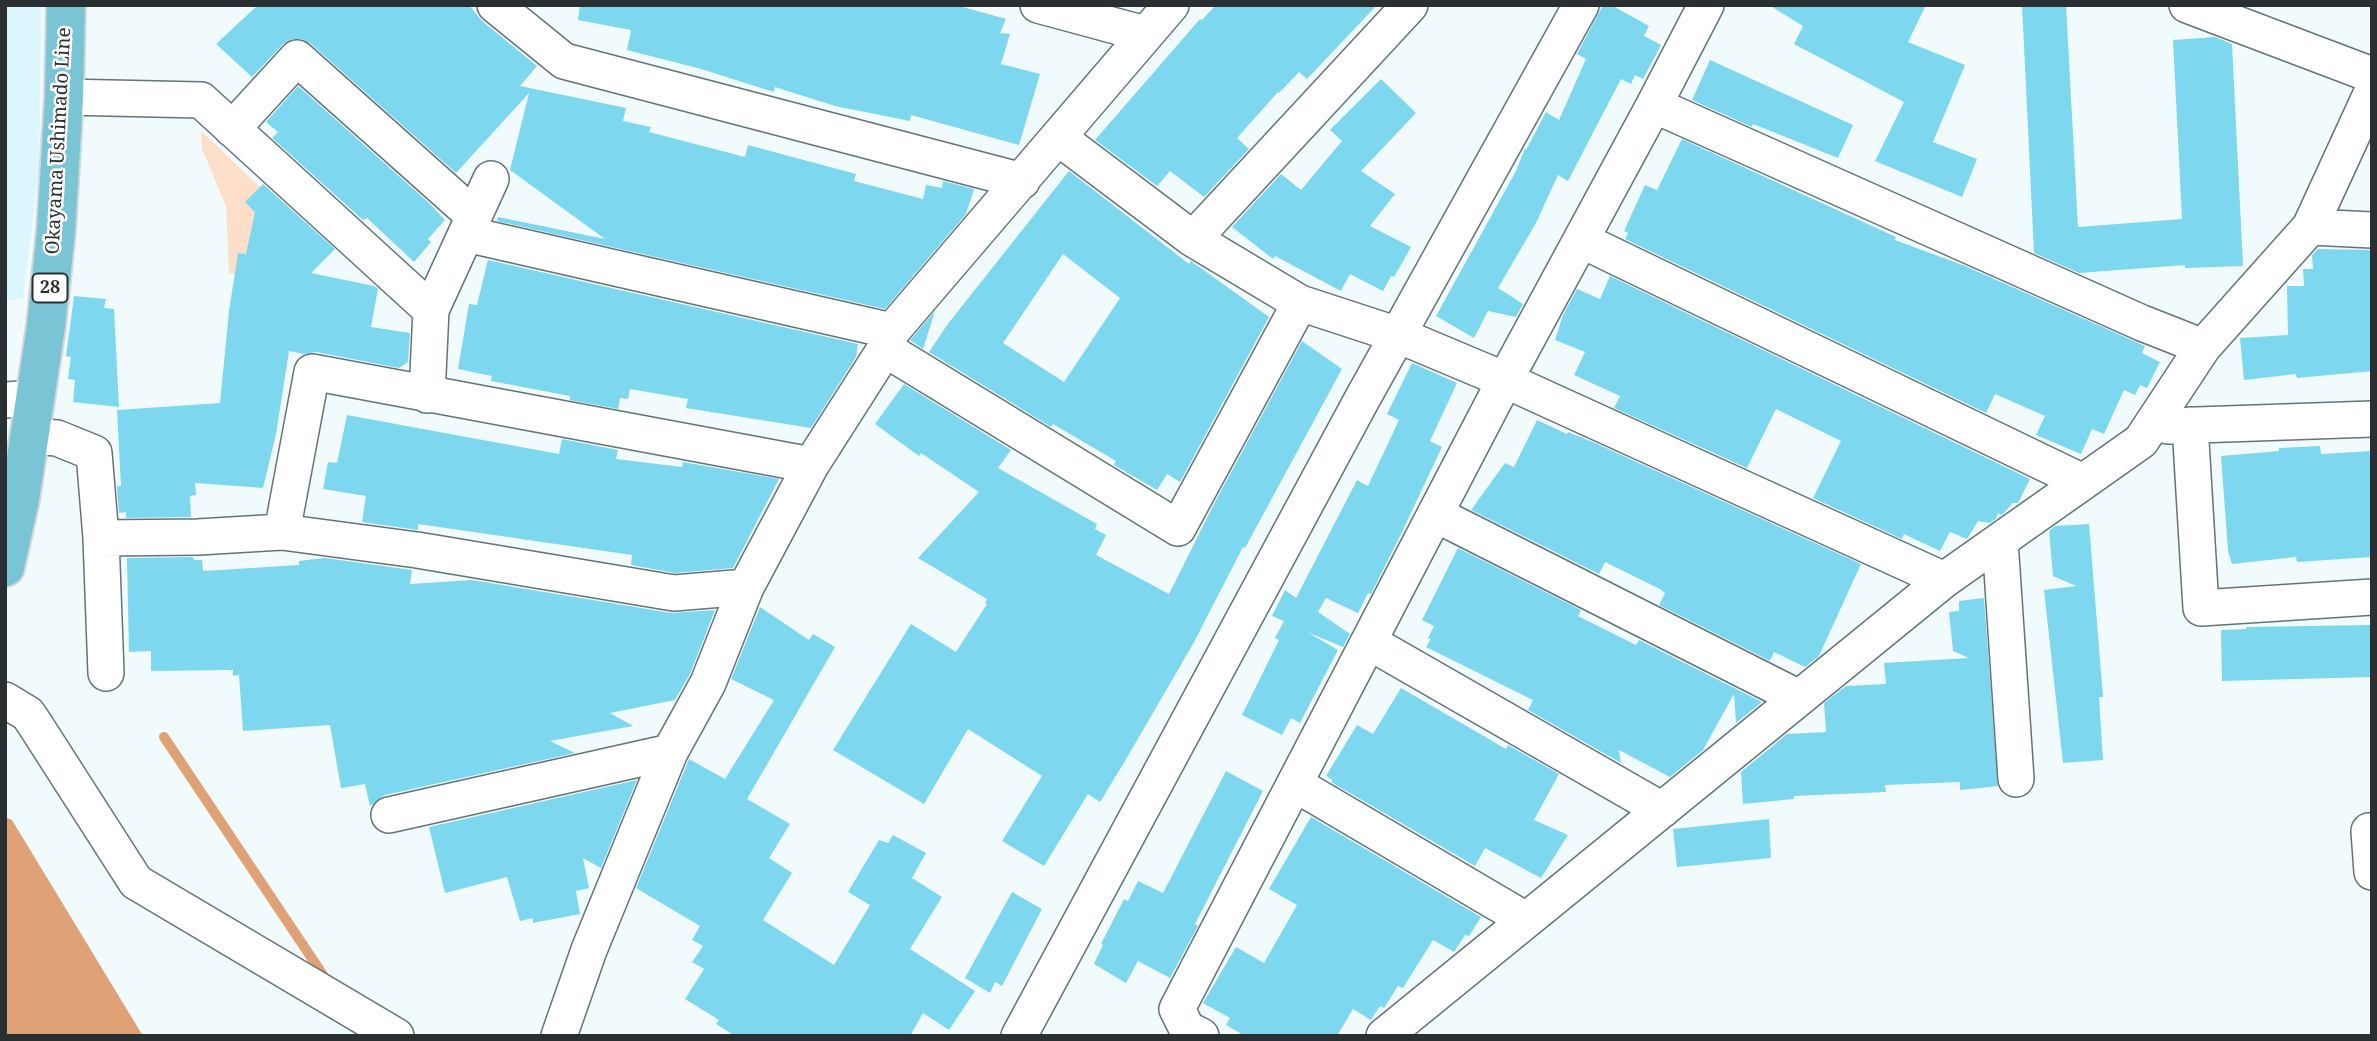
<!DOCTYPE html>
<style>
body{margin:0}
#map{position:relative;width:2377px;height:1041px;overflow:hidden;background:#f1fbfe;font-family:"Noto Serif",serif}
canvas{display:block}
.frame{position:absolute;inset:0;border:7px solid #2a3032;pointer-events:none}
</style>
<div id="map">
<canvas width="2377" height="1041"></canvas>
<div class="frame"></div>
</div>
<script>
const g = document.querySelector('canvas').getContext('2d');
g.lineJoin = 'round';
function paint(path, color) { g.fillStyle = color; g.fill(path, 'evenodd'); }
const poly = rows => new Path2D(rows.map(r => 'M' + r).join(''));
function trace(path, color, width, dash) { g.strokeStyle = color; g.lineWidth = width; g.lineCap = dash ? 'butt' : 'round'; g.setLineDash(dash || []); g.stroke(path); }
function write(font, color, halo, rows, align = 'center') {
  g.font = font + ' "Noto Serif",serif'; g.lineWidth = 5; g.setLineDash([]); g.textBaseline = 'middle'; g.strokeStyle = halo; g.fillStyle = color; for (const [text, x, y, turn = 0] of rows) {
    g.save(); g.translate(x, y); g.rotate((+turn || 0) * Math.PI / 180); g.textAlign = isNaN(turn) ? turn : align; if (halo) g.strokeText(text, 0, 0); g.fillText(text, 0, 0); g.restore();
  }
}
paint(poly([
 [5,5,41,5,39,169,23,298,5,301]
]), '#dcf6fd');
paint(poly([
 [201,131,299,224,293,282,229,273,226,206,202,149]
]), '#fddec9');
paint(poly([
 [5,817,12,820,143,1036,5,1036]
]), '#dfa277');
trace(poly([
 [164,737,327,981]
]), '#dfa277', 10);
paint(poly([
 [258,5,469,5,482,21,537,66,520,86,626,108,623,121,651,127,649,132,745,157,748,145,856,174,854,181,923,199,926,185,942,188,943,181,974,189,966,214,885,309,497,221,498,217,605,239,510,170,529,93,456,173,310,43,302,39,292,39,283,44,252,77,216,44],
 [580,5,956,5,1006,19,1000,33,1010,34,1001,64,1040,74,1019,145,911,115,910,121,835,106,775,87,774,92,701,69,627,50,631,30,578,20],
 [1216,5,1377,5,1307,79,1299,72,1279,93,1278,92,1237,138,1249,149,1204,197,1170,171,1157,186,1095,140,1200,19,1202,20],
 [1603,5,1611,5,1649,26,1644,36,1661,45,1643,79,1635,75,1631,84,1621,79,1568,181,1558,175,1536,223,1498,288,1523,304,1516,317,1488,311,1474,338,1436,316,1516,171,1525,148,1526,150,1546,112,1559,120,1586,59,1577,54],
 [1769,5,1926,5,1908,42,1965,65,1933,142,1977,159,1962,197,1875,161,1904,102,1794,44,1803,26],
 [2022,5,2066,5,2078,227,2182,219,2173,40,2215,37,2232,44,2243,266,2185,268,2185,265,2079,273,2034,253],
 [1710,60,1853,125,1838,158,1753,124,1752,127,1692,100],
 [1381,79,1416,113,1361,171,1395,194,1370,226,1411,247,1394,277,1391,276,1383,291,1350,274,1341,291,1275,256,1273,259,1232,227,1281,174,1301,190,1342,141,1330,130],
 [298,86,429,203,445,220,428,239,431,242,414,262,367,218,363,220,272,138,278,132,266,122],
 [1682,139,1896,237,1895,240,1965,266,2145,346,2142,353,2160,362,2147,388,2140,385,2135,395,2124,390,2104,434,2092,429,2081,454,2036,435,2045,416,1995,394,1986,413,1625,239,1628,233,1624,231,1645,185,1657,190],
 [1069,171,1189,264,1191,261,1269,317,1180,482,1167,474,1157,490,1114,465,1116,461,1053,424,1051,427,929,352,947,325],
 [1063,254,1120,298,1064,382,1003,343],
 [263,184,335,249,311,273,374,286,378,289,371,327,410,333,408,362,399,368,316,352,304,354,289,351,276,434,263,488,195,483,196,495,190,496,191,517,126,518,126,512,119,513,117,486,121,486,117,410,220,403,229,311,238,253,246,254,255,212,245,202],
 [2318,249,2372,250,2372,371,2297,378,2296,374,2244,380,2240,338,2288,335,2287,286,2304,286,2303,269,2313,269,2312,255],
 [488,260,858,344,856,357,811,428,686,408,688,399,630,389,628,399,620,398,618,409,570,400,570,396,491,381,492,376,458,369,469,304,477,305],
 [1610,276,2030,479,2018,503,2013,503,2002,515,1998,513,1996,519,1990,523,1978,521,1967,539,1950,532,1940,551,1904,534,1902,539,1813,498,1841,441,1776,409,1747,468,1614,408,1620,396,1574,375,1585,352,1555,340,1563,315,1577,289,1600,299],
 [74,296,106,299,104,308,114,309,119,407,73,402,75,380,68,379,71,357,66,356],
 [935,311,923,349,910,340],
 [1302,341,1342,369,1245,548,1243,547,1193,644,1125,761,1100,802,1088,794,1044,866,1002,841,1042,776,968,729,924,804,833,750,911,624,956,652,987,604,985,603,987,599,918,558,979,492,921,453,919,456,875,424,904,384,1011,450,998,468,1097,524,1095,529,1106,535,1096,555,1169,594,1215,502],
 [1412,363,1457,383,1430,441,1442,447,1401,534,1371,594,1368,593,1358,613,1326,598,1318,612,1350,634,1343,647,1307,632,1338,650,1300,723,1291,718,1282,735,1242,715,1279,640,1275,638,1284,621,1272,616,1285,590,1296,598,1357,480,1368,486,1399,420,1387,414],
 [347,415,559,454,562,439,618,450,616,459,682,467,683,462,779,479,733,568,675,573,631,565,632,555,418,524,418,530,362,522,366,496,323,489,328,462,337,463],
 [1537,420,1567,434,1568,432,1595,443,1861,564,1819,656,1805,667,1774,652,1770,661,1659,605,1665,593,1660,589,1605,562,1599,574,1471,510,1505,463,1514,467],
 [2320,446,2321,454,2372,451,2372,557,2297,562,2296,557,2232,564,2228,551,2221,456,2279,451,2279,448],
 [2089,524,2103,697,2099,697,2103,760,2063,763,2044,590,2076,586,2053,576,2049,531,2055,526],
 [1458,548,1581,610,1578,616,1636,645,1639,640,1762,702,1736,723,1734,694,1703,750,1670,777,1619,750,1621,763,1528,710,1533,700,1426,647,1431,639,1428,638,1434,626,1422,620],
 [193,557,194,560,202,560,203,571,299,565,299,561,325,558,412,570,410,584,472,580,671,613,715,610,690,674,675,700,610,713,633,726,550,741,575,753,385,795,370,806,365,784,341,788,330,725,243,731,239,675,233,676,233,670,151,671,151,651,129,652,127,558],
 [1984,598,1998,786,1960,790,1960,782,1885,785,1886,792,1794,796,1794,799,1743,804,1741,772,1787,734,1826,732,1824,703,1846,686,1886,684,1884,663,1969,658,1953,651,1949,612,1959,611,1959,601],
 [760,607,809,640,813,634,835,647,747,799,790,824,769,858,792,873,763,920,834,965,870,905,848,892,879,840,888,843,893,835,926,853,912,878,942,897,910,949,975,991,949,1030,923,1013,910,1036,735,1036,716,1024,719,1020,685,999,704,969,692,962,703,946,692,940,700,926,636,888,689,759,725,779,774,700,731,679],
 [2371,625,2372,677,2222,681,2221,630,2246,629,2246,627],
 [1401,688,1506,749,1508,745,1559,774,1534,820,1568,835,1541,878,1485,848,1475,866,1331,782,1333,780,1326,776,1357,725,1373,734],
 [1226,771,1263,791,1195,924,1198,926,1170,978,1138,961,1126,983,1094,964,1103,945,1101,944,1124,899,1128,901,1138,881,1163,893],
 [637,780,601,868,583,858,589,888,576,891,580,914,533,923,533,918,520,921,507,877,445,893,429,827],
 [1311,817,1481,917,1469,936,1465,935,1454,952,1433,940,1403,988,1398,986,1384,1008,1380,1006,1371,1020,1353,1009,1337,1036,1245,1036,1226,1025,1230,1018,1203,1003,1236,947,1264,963,1297,905,1269,889],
 [1769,819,1771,858,1677,867,1673,829],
 [1012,892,1042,909,1002,986,995,982,990,993,965,978]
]), '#7dd8ef');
const minor = poly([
 [495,5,564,61,1022,181],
 [1038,5,1145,34],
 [2187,5,2372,75],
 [64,97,201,100,431,310],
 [1654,105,1706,5],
 [232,129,297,58,474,216],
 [1059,138,1193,239,1300,303,1398,335,1505,380,1944,580],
 [2310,227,2372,230],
 [466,234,892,331],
 [1193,239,1410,5],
 [1581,240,2083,482],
 [2203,347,2310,227,2372,92],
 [885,349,1178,528,1300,303],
 [427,395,431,310,491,179],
 [5,400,36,398],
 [2190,425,2201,608,2372,597],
 [2168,426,2372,419],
 [30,436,57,438,94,453,101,538,198,537,282,532,417,550,674,593,746,587],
 [1435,514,1799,698],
 [282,532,312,372,811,465],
 [101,538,106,673],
 [2000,541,2016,779],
 [1369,642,1662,810],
 [5,700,28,714,36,726,136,882,396,1036],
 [1295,784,1526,920],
 [389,815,670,752],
 [2372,831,2369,831,2372,872],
 [559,1036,589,950,670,752,708,683,746,587,811,465,885,349,892,331,1171,5],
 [1019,1036,1360,403,1581,5],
 [1201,1036,1187,1029,1177,1009,1505,380,1654,105,2142,323,2203,347,2141,441,1944,580,1384,1036]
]);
const major = poly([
 [5,567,20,499,46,326,56,231,64,97,66,5]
]);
trace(minor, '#657377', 38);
trace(major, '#d4d6d6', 42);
trace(minor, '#fff', 35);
trace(major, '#79c5d5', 38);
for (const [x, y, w] of [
 [50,288,35]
]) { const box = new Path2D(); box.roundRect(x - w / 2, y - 14.5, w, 29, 5); g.fillStyle = '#fff'; g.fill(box); trace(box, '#2a3032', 2); }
write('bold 18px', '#2a3032', null, [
 ["28",50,288]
]);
write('19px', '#2a3032', '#fff', [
 ["Okayama Ushimado Line",59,141,-87]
]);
</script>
